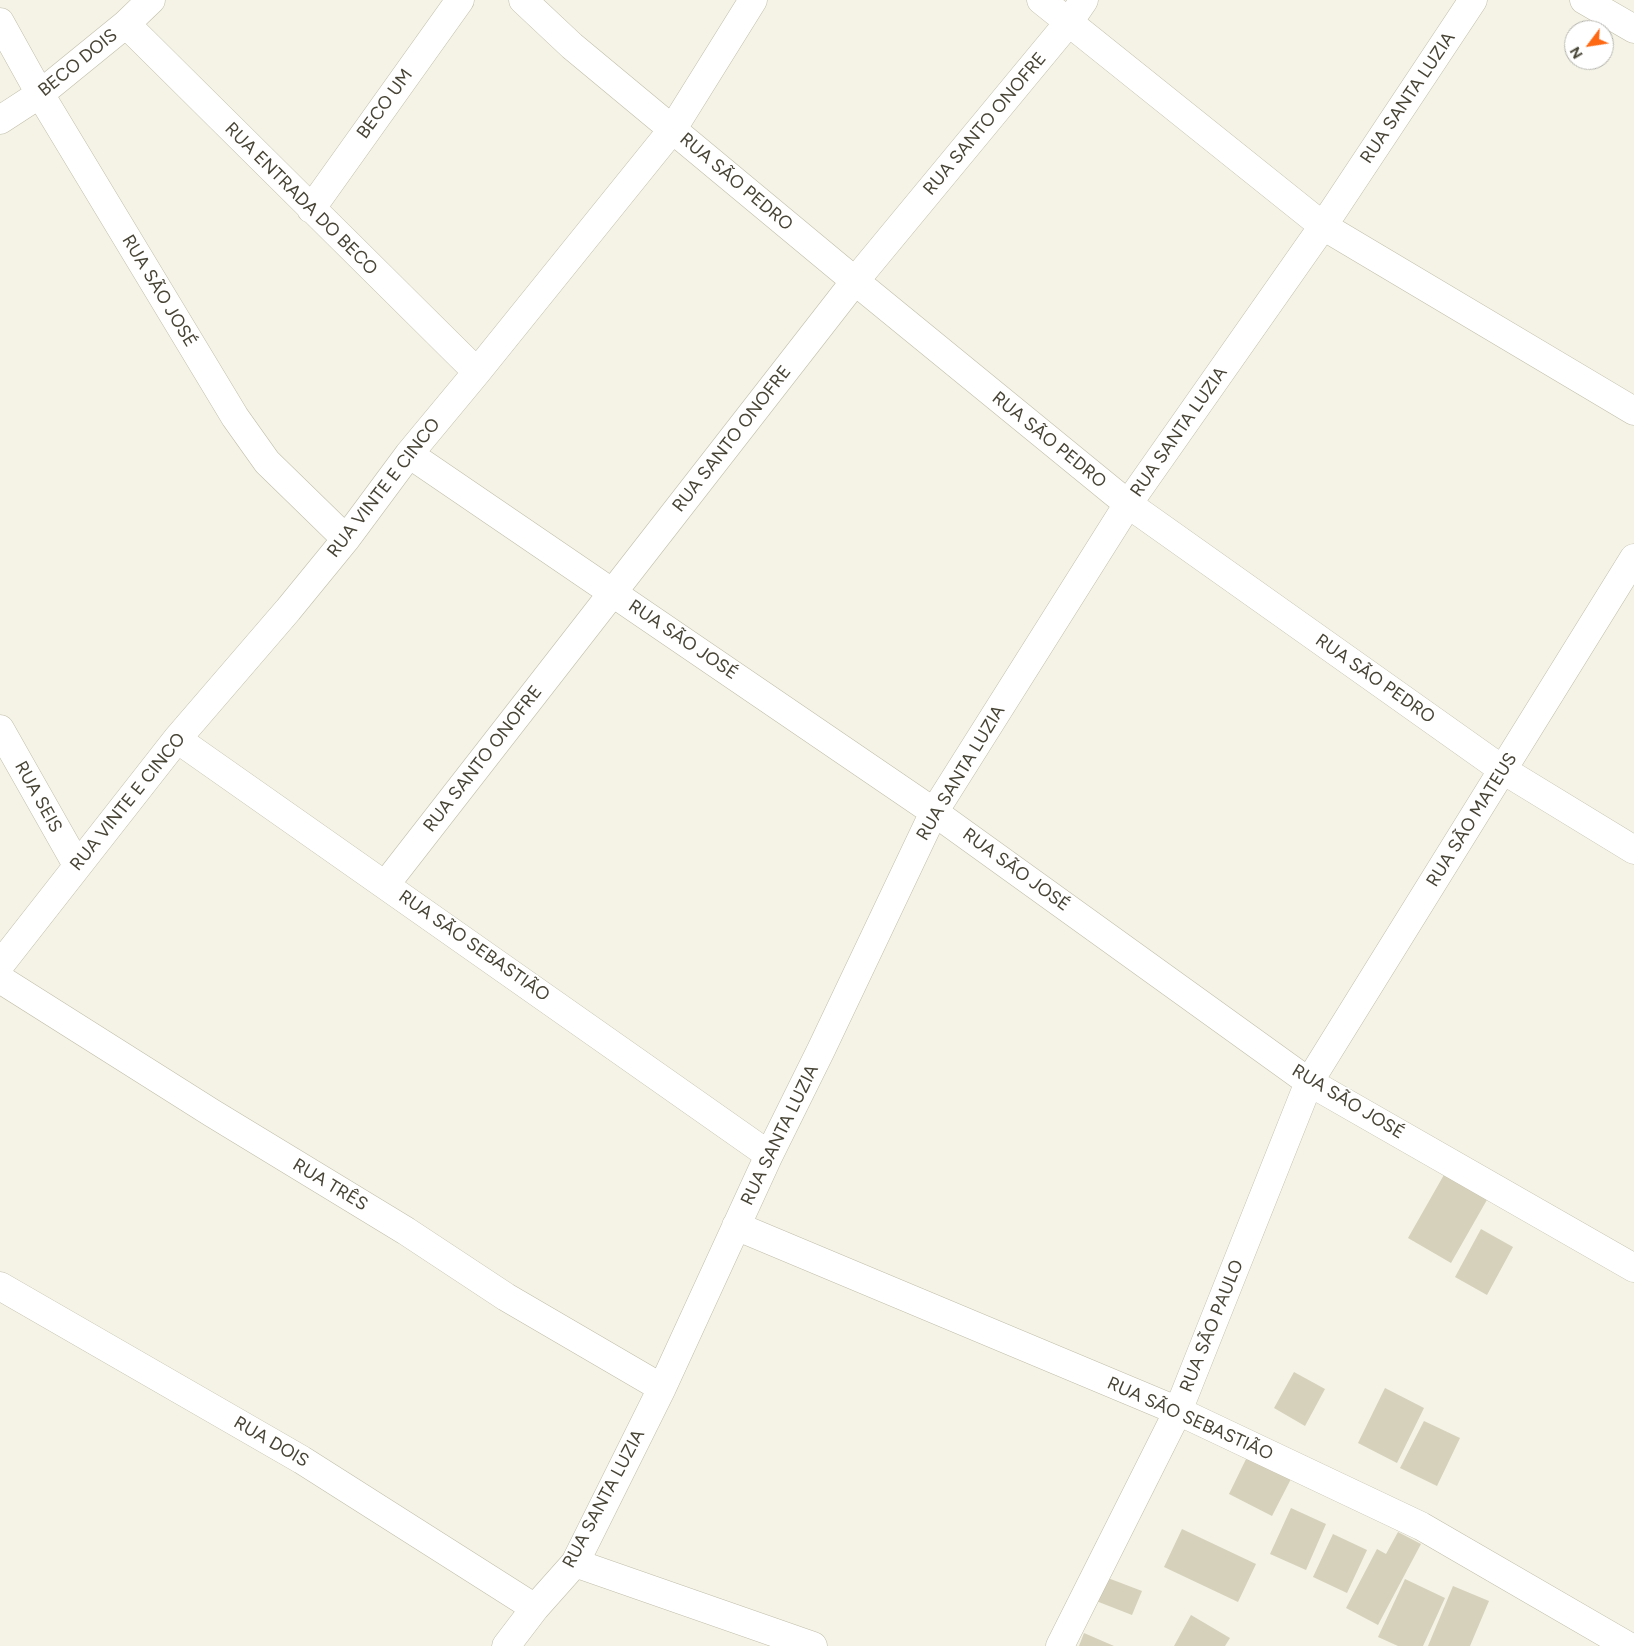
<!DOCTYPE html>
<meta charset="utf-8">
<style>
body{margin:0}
#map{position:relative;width:1634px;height:1646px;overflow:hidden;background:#f4f3e6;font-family:Figtree,sans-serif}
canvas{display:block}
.north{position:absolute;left:1564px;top:20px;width:50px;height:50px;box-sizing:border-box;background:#fff;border:1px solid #b5b4ae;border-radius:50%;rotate:239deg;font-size:14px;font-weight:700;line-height:20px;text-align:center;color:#474435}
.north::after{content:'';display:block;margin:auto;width:18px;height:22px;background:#ff6812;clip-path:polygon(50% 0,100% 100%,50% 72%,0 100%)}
</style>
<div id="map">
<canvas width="1634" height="1646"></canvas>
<div class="north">N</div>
</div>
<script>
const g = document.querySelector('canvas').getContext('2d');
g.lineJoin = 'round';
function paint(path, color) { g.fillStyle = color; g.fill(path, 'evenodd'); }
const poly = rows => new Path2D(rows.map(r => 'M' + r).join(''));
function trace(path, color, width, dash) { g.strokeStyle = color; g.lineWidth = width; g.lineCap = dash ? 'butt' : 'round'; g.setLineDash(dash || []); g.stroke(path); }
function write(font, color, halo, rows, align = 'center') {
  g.font = font + ' Figtree,sans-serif'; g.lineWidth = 4; g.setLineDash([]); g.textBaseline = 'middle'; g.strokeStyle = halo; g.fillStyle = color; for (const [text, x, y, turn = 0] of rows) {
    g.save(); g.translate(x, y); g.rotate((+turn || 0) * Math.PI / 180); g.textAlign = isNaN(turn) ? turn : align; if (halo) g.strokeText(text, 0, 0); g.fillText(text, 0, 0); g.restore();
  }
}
paint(poly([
 [1449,1166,1492,1191,1451,1263,1408,1238],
 [1481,1229,1513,1247,1487,1295,1455,1277],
 [1294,1372,1325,1389,1305,1426,1274,1408],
 [1385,1388,1424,1408,1397,1463,1358,1443],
 [1424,1421,1460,1438,1437,1486,1400,1468],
 [1247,1457,1291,1479,1272,1516,1229,1494],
 [1291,1508,1326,1524,1306,1570,1270,1554],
 [1182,1529,1256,1564,1238,1602,1164,1567],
 [1398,1532,1421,1544,1378,1625,1346,1608,1377,1549,1386,1554],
 [1333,1534,1367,1550,1347,1593,1313,1577],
 [1100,1575,1142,1591,1132,1615,1091,1599],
 [1405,1579,1445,1598,1423,1646,1398,1646,1378,1637],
 [1453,1586,1489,1601,1470,1646,1428,1646],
 [1191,1615,1230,1638,1225,1646,1174,1646],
 [1084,1633,1114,1646,1079,1646]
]), '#d6d1bb');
const street = poly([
 [523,0,572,46,855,281,1128,504,1503,770,1634,850],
 [1041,0,1323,226,1634,411],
 [1584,0,1634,29],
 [0,22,40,94,235,417,267,462,346,539],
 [126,24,477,372],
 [0,120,40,94,126,24,151,0],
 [311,209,460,0],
 [409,454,934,812,1309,1082,1634,1268],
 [0,729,77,865],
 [177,739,769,1155],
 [386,884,855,281,1069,22,1084,0],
 [0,965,177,739,288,610,346,539,409,454,477,372,672,130,753,0],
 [0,979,212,1113,406,1231,506,1297,662,1388],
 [736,1226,1178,1411,1421,1526,1628,1646],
 [0,1286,302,1460,535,1608],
 [575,1563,813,1646],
 [506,1646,535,1608,575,1563,662,1388,769,1155,821,1050,934,812,1128,504,1323,226,1473,0],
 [1060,1646,1178,1411,1309,1082,1634,558]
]);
trace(street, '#c0bda8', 29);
trace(street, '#fff', 28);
write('18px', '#474435', '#fff', [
 ["BECO DOIS",78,63,-39],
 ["RUA SANTA LUZIA",1408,98,-56],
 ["BECO UM",385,104,-54],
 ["RUA SANTO ONOFRE",985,124,-50],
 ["RUA SÃO PEDRO",736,182,40],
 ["RUA ENTRADA DO BECO",301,199,45],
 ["RUA SÃO JOSÉ",159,291,59],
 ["RUA SANTA LUZIA",1179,432,-55],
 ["RUA SANTO ONOFRE",732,439,-52],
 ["RUA SÃO PEDRO",1049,440,39],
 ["RUA VINTE E CINCO",384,488,-52],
 ["RUA SÃO JOSÉ",683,640,34],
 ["RUA SÃO PEDRO",1375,679,35],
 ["RUA SANTO ONOFRE",483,759,-52],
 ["RUA SANTA LUZIA",961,773,-59],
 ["RUA SEIS",38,797,61],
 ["RUA VINTE E CINCO",128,802,-51],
 ["RUA SÃO MATEUS",1472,820,-58],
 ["RUA SÃO JOSÉ",1016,870,36],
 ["RUA SÃO SEBASTIÃO",474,946,35],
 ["RUA SÃO JOSÉ",1348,1102,31],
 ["RUA SANTA LUZIA",780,1135,-64],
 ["RUA TRÊS",330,1185,31],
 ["RUA SÃO PAULO",1212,1326,-68],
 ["RUA SÃO SEBASTIÃO",1190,1419,24],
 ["RUA DOIS",271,1442,30],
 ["RUA SANTA LUZIA",604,1499,-62]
]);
</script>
